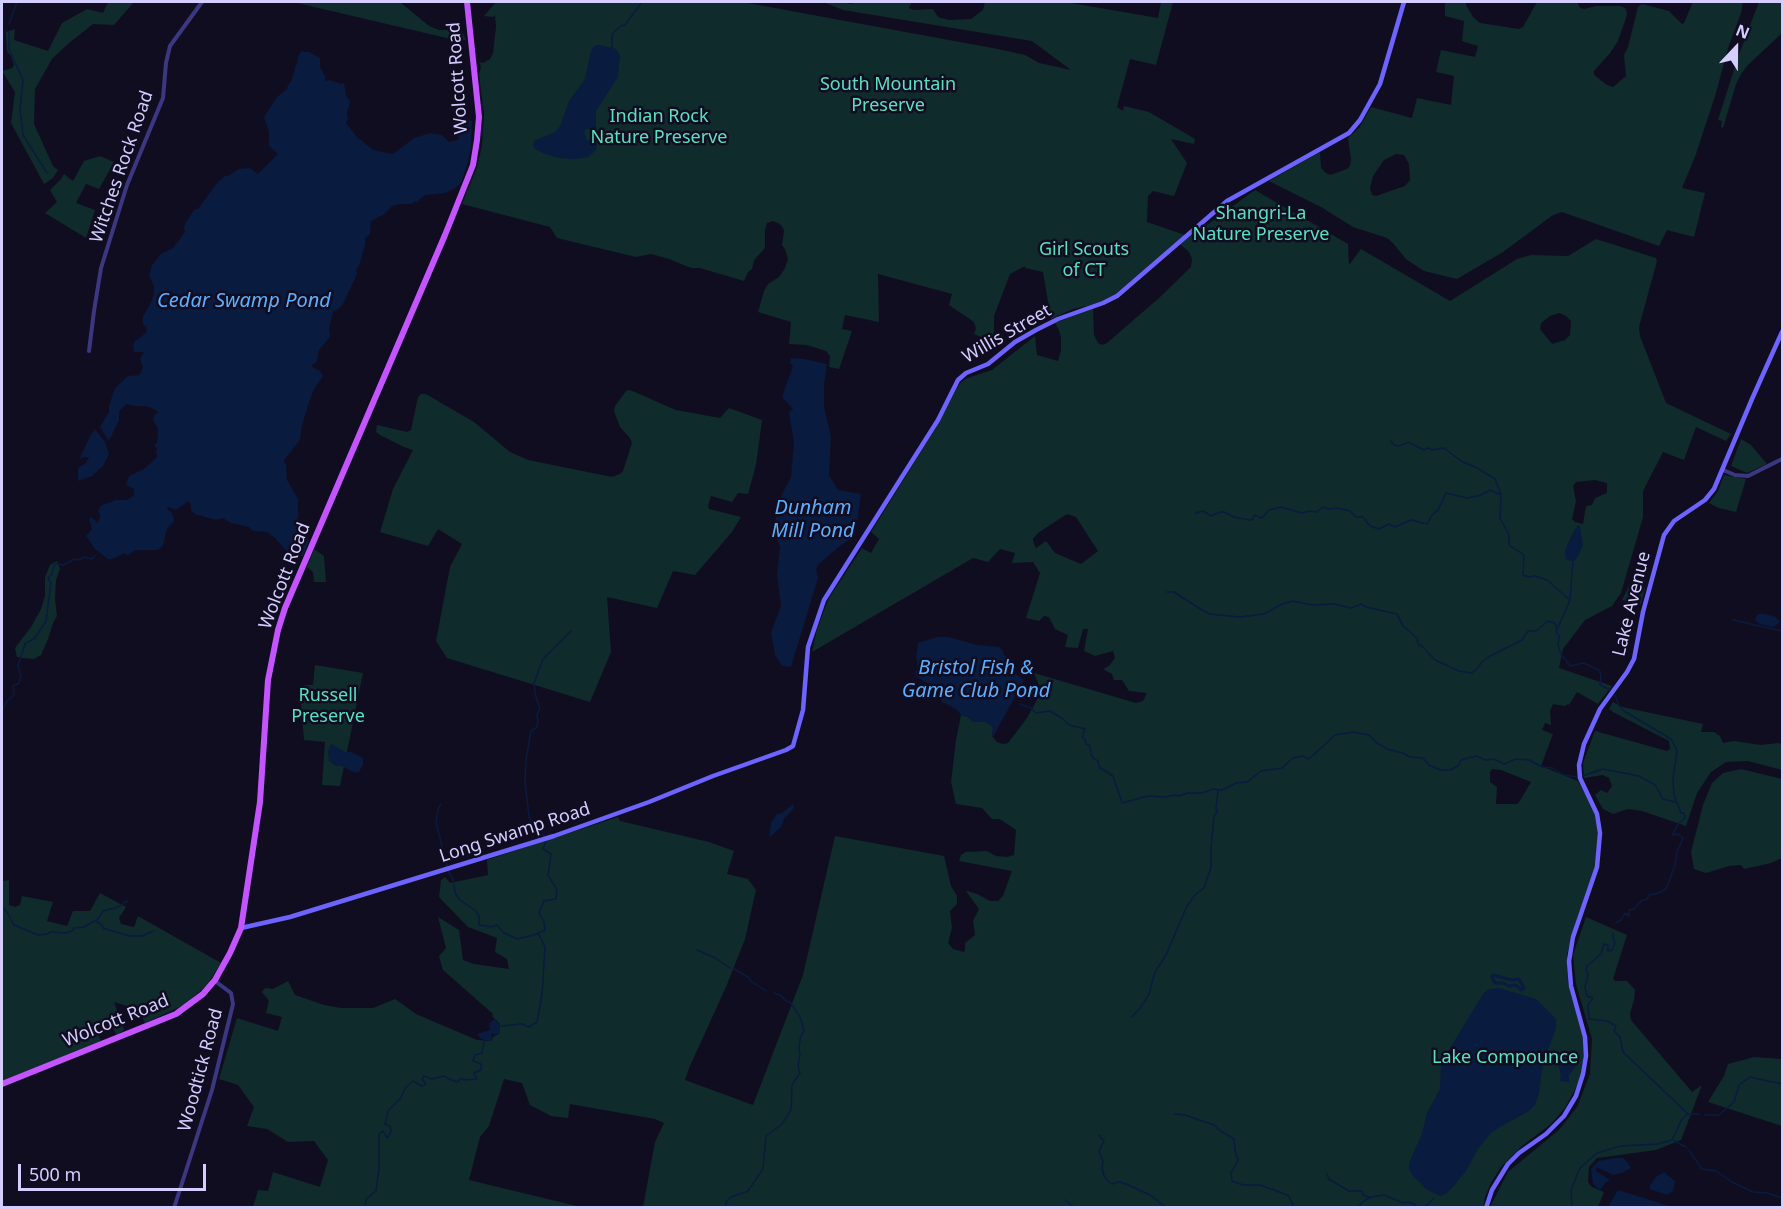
<!DOCTYPE html>
<style>
body{margin:0}
#map{position:relative;width:1784px;height:1209px;overflow:hidden;background:#110d21;font-family:"Noto Sans",sans-serif}
canvas{display:block}
.frame{position:absolute;inset:0;border:3px solid #d4cdff;pointer-events:none}
.north{position:absolute;left:1706px;top:18px;width:60px;height:60px;-webkit-text-stroke:4px #110d21;paint-order:stroke;rotate:22deg;font-size:16px;font-weight:700;line-height:24px;text-align:center;color:#d4cdff}
.north::after{content:'';display:block;margin:auto;width:21px;height:27px;background:#d4cdff;clip-path:polygon(50% 0,100% 100%,50% 72%,0 100%)}
.scale{position:absolute;left:18px;top:1164px;width:188px;height:27px;box-sizing:border-box;border:3px solid #d4cdff;border-top:0;padding-left:8px;font-size:18px;line-height:21px;white-space:nowrap;color:#d4cdff;-webkit-text-stroke:4px #110d21;paint-order:stroke}
</style>
<div id="map">
<canvas width="1784" height="1209"></canvas>
<div class="frame"></div>
<div class="north">N</div>
<div class="scale">500 m</div>
</div>
<script>
const g = document.querySelector('canvas').getContext('2d');
g.lineJoin = 'round';
function paint(path, color) { g.fillStyle = color; g.fill(path, 'evenodd'); }
const poly = rows => new Path2D(rows.map(r => 'M' + r).join(''));
function trace(path, color, width, dash) { g.strokeStyle = color; g.lineWidth = width; g.lineCap = dash ? 'butt' : 'round'; g.setLineDash(dash || []); g.stroke(path); }
function write(font, color, halo, rows, align = 'center') {
  g.font = font + ' "Noto Sans",sans-serif'; g.lineWidth = 5; g.setLineDash([]); g.textBaseline = 'middle'; g.strokeStyle = halo; g.fillStyle = color; for (const [text, x, y, turn = 0] of rows) {
    g.save(); g.translate(x, y); g.rotate((+turn || 0) * Math.PI / 180); g.textAlign = isNaN(turn) ? turn : align; if (halo) g.strokeText(text, 0, 0); g.fillText(text, 0, 0); g.restore();
  }
}
paint(poly([
 [108,2,134,2,114,25,93,24,69,43,52,59,35,89,34,124,53,166,58,170,53,178,44,184,11,123,15,92,2,71,12,68,14,65,11,56,7,51,6,32,15,29,14,40,48,51,62,23,87,9,103,13],
 [293,2,400,2,429,26,439,30,461,30,466,40,451,39],
 [496,2,742,2,998,49,1025,55,1039,63,1071,70,1032,41,843,10,823,2,841,2,851,4,856,2,912,2,909,8,913,10,933,9,938,17,949,20,971,19,983,10,985,2,1065,2,1158,18,1161,2,1173,2,1156,65,1130,59,1117,107,1123,111,1124,106,1149,112,1195,139,1194,144,1171,139,1187,163,1174,196,1153,191,1148,196,1147,222,1185,235,1113,296,1092,305,1073,309,1051,319,1043,272,1025,268,1025,266,1010,274,994,316,994,334,993,338,990,341,974,334,976,328,974,322,949,305,952,294,878,274,879,322,845,315,842,329,852,331,839,369,829,367,830,356,826,351,807,345,789,344,791,322,758,312,764,291,768,284,779,277,785,268,788,259,785,249,782,245,784,231,782,226,778,223,773,221,767,223,765,230,765,248,754,260,752,269,748,272,744,281,700,268,691,268,669,259,651,254,636,257,557,238,550,227,462,204,477,168,482,145,484,114,479,75,481,67,479,62,483,63,490,59,493,53,496,27,495,15,493,17,484,16],
 [1445,2,1466,2,1466,5,1473,17,1480,23,1519,29,1523,27,1537,2,1577,2,1580,8,1584,9,1596,6,1621,6,1626,9,1627,15,1618,41,1610,53,1594,71,1594,75,1607,85,1613,87,1626,76,1624,55,1628,47,1638,7,1642,4,1669,11,1682,24,1684,23,1693,2,1743,2,1741,13,1728,48,1716,93,1696,154,1682,188,1705,193,1694,237,1667,230,1659,246,1562,212,1553,215,1503,252,1457,279,1424,271,1406,259,1393,243,1387,238,1353,227,1321,207,1269,181,1320,152,1321,168,1326,173,1330,175,1347,169,1350,166,1351,159,1348,138,1359,128,1371,107,1412,118,1417,98,1451,105,1454,76,1436,72,1441,50,1475,57,1478,46,1462,41,1464,21,1445,16],
 [1396,154,1404,155,1409,164,1410,180,1405,186,1376,196,1372,195,1370,188,1373,176,1384,160],
 [1759,2,1782,2,1782,33,1748,65,1741,74,1736,84,1723,128,1721,127,1722,121,1718,120,1738,57],
 [100,156,114,162,99,189,86,184,76,203,95,210,86,238,45,213,57,202,50,190,61,179,64,174,73,181,84,161],
 [1255,190,1348,244,1349,265,1361,249,1450,301,1517,259,1531,255,1568,256,1596,239,1656,258,1657,261,1639,327,1640,336,1666,403,1731,434,1726,441,1696,427,1684,460,1663,452,1643,491,1643,517,1621,593,1612,606,1585,620,1563,649,1559,668,1612,686,1598,704,1577,692,1569,705,1568,704,1565,706,1553,704,1550,711,1551,725,1545,723,1542,730,1553,734,1541,766,1578,781,1593,806,1598,830,1595,869,1577,918,1567,954,1568,983,1583,1035,1584,1054,1580,1080,1565,1108,1551,1124,1522,1146,1501,1167,1491,1183,1485,1197,1483,1207,643,1207,655,1142,664,1123,655,1119,570,1104,568,1118,551,1116,530,1105,522,1083,504,1079,489,1126,480,1137,469,1180,581,1207,253,1207,258,1190,268,1191,273,1172,320,1187,328,1160,314,1141,288,1142,267,1129,247,1126,254,1107,238,1085,219,1079,237,1018,278,1031,282,1017,266,1013,269,1001,262,992,265,988,273,989,288,981,295,995,324,1005,341,1008,373,1008,395,999,416,1014,477,1040,491,1041,493,1037,500,1033,500,1024,492,1016,493,1014,443,970,439,956,446,948,438,917,459,930,463,960,474,964,509,969,507,959,495,952,497,938,468,927,439,897,441,880,445,877,450,883,488,875,487,860,618,817,620,821,709,842,734,851,727,874,748,879,756,890,745,939,726,987,689,1068,685,1080,753,1105,803,975,835,836,944,856,951,886,957,896,957,904,950,911,952,928,948,943,953,949,964,952,965,949,965,943,975,935,973,921,979,909,966,891,968,891,977,894,990,901,998,901,1003,896,1012,871,959,861,961,855,966,852,987,851,996,856,1007,857,1014,855,1016,830,1000,819,992,819,982,808,956,804,951,782,956,740,961,715,968,717,973,722,985,722,991,725,993,728,992,736,997,742,1003,744,1008,743,1027,718,1037,700,1040,687,1034,673,1136,703,1143,701,1147,693,1129,691,1122,680,1114,680,1112,674,1103,669,1109,666,1115,658,1113,651,1095,656,1084,651,1088,629,1083,629,1078,648,1065,647,1068,635,1055,629,1049,617,1044,616,1039,621,1026,618,1040,573,1033,562,1012,563,1015,553,1000,549,988,562,973,558,812,652,817,629,829,598,862,548,871,553,879,539,871,532,936,428,958,386,965,379,992,370,1035,336,1037,355,1058,361,1061,351,1061,338,1059,330,1055,323,1093,309,1094,335,1098,343,1102,345,1107,343,1159,298,1191,267,1192,259,1189,252,1180,244,1202,223,1207,225],
 [1559,313,1566,316,1571,321,1570,335,1565,340,1552,344,1540,329,1541,323,1550,316],
 [1595,480,1607,483,1607,493,1595,498,1592,505,1586,506,1583,524,1575,522,1572,519,1576,501,1573,486,1576,482],
 [1067,514,1076,517,1098,551,1081,564,1055,553,1046,541,1036,548,1034,544,1033,539,1038,533],
 [1492,769,1501,770,1531,782,1518,804,1496,804,1497,787,1490,782,1490,772],
 [630,390,676,410,720,418,729,408,762,420,756,465,748,494,738,493,732,502,711,496,708,506,709,509,741,517,732,532,695,575,673,571,657,608,607,597,611,652,590,702,447,658,436,641,450,567,462,544,438,529,428,546,380,532,393,489,413,450,404,447,380,435,376,432,377,425,407,432,411,430,418,397,421,394,426,394,474,422,510,452,528,460,612,477,620,474,623,471,632,443,630,438,620,427,614,411,615,406,626,391],
 [1741,439,1751,445,1767,464,1747,473,1731,466],
 [1724,475,1746,479,1736,512,1719,508,1709,503,1718,491],
 [314,549,324,556,326,582,314,582,313,572,307,567],
 [57,561,60,569,56,580,55,600,57,616,53,623,48,639,41,655,34,659,22,658,17,657,15,648,31,627,41,609,45,596,45,577,50,565],
 [1630,584,1645,588,1641,604,1622,600],
 [315,665,363,673,340,786,322,785,325,742,304,740,301,704,304,685,313,685],
 [1613,702,1622,707,1703,724,1701,732,1714,732,1720,736,1723,743,1734,741,1761,745,1778,743,1782,744,1782,770,1748,761,1726,762,1711,772,1697,793,1686,826,1642,811,1628,809,1613,814,1603,809,1595,795,1601,790,1607,793,1612,786,1609,778,1603,775,1584,778,1583,763,1595,731,1667,751,1670,749,1669,741,1613,712,1609,709],
 [1741,769,1782,779,1782,858,1771,863,1744,869,1741,865,1729,866,1706,873,1694,869,1691,852,1703,805,1712,783,1723,773],
 [9,880,9,905,15,907,20,905,22,896,53,902,47,921,67,926,73,911,90,911,100,893,126,907,119,918,121,924,134,927,138,916,221,963,207,985,184,1005,145,1023,139,1010,114,1002,124,1030,117,1035,108,1021,94,1027,101,1041,2,1081,2,881],
 [1586,917,1627,935,1613,979,1615,981,1627,981,1635,990,1634,1000,1630,1014,1631,1020,1692,1092,1702,1085,1681,1140,1656,1150,1597,1158,1589,1167,1588,1182,1592,1187,1604,1192,1598,1207,1490,1207,1508,1172,1560,1129,1577,1107,1590,1074,1592,1039,1576,984,1573,955],
 [1754,1057,1782,1059,1782,1126,1708,1102,1724,1076,1728,1064]
]), '#102b2b');
paint(poly([
 [600,45,616,49,620,55,618,77,596,111,596,128,586,129,584,132,587,140,597,144,596,150,588,157,575,159,558,158,543,153,535,149,533,146,534,141,555,132,560,126,569,101,585,79,591,51,594,46],
 [302,50,303,52,309,52,320,58,320,67,325,76,325,81,330,80,341,84,344,83,346,95,350,102,347,113,348,119,346,123,356,136,373,150,393,154,414,138,430,133,442,135,449,142,458,140,459,138,452,122,465,117,472,121,471,147,468,162,461,183,454,189,445,193,425,195,419,200,418,203,416,201,411,204,399,204,392,206,383,215,371,221,370,234,365,238,365,245,359,266,356,270,357,274,342,306,333,312,329,328,330,337,319,350,317,361,311,366,320,371,323,376,314,389,308,405,302,425,300,440,284,460,284,463,287,464,286,466,287,480,298,499,298,526,309,541,303,556,294,556,287,552,275,538,267,532,253,531,249,527,231,523,223,518,216,520,195,514,191,510,191,504,188,501,176,510,168,507,167,509,172,513,174,521,167,529,163,545,158,550,135,550,127,556,125,553,112,559,108,559,95,549,86,536,92,529,89,519,91,517,98,523,100,517,100,514,98,512,100,506,116,500,127,500,134,495,134,489,126,485,129,476,144,469,157,457,157,454,156,454,157,448,155,447,155,444,157,443,158,429,153,420,155,414,158,413,156,410,146,406,135,406,127,404,119,411,119,420,110,439,108,440,100,427,109,412,109,406,115,388,128,376,139,375,143,368,140,359,144,352,134,352,133,346,135,341,146,333,147,328,143,324,143,317,152,300,154,293,154,286,149,276,152,265,161,254,173,248,185,232,184,228,186,222,195,209,198,209,217,183,225,176,228,176,238,169,250,168,258,174,278,154,269,146,269,132,264,117,277,97,288,88,287,86,291,82,295,69,294,68,297,64,298,57],
 [791,358,804,359,827,364,824,384,824,407,831,437,829,475,838,490,861,494,855,536,841,545,818,565,816,570,818,578,791,667,782,666,775,655,771,632,781,606,777,575,780,547,775,535,776,510,783,492,791,477,794,443,789,413,793,409,782,397,793,366,790,363],
 [95,429,105,442,109,454,103,466,92,476,78,481,78,468,86,463,89,457,83,457,79,460,80,458,90,436],
 [1578,525,1580,527,1583,545,1577,558,1573,561,1570,561,1566,559,1565,550,1573,533],
 [1758,614,1765,614,1776,617,1780,622,1774,627,1760,624,1755,620],
 [937,637,949,637,977,645,999,647,1003,651,1010,670,1024,680,993,737,992,736,993,728,991,725,985,722,973,722,968,717,961,715,956,709,942,702,928,684,916,676,915,673,918,668,916,657,918,643],
 [331,744,345,752,351,752,363,758,363,765,359,772,355,773,342,766,336,766,329,761,328,751],
 [792,805,794,805,793,809,784,819,781,827,769,838,771,823,777,814,782,813],
 [1499,988,1536,999,1556,1019,1556,1028,1543,1064,1539,1093,1535,1105,1529,1111,1500,1127,1491,1133,1478,1149,1466,1171,1453,1187,1446,1194,1440,1196,1426,1189,1414,1177,1409,1170,1409,1163,1422,1134,1427,1113,1440,1089,1441,1066,1444,1058,1483,994,1489,989],
 [493,1020,495,1020,500,1025,500,1033,495,1035,492,1033,491,1041,481,1039,477,1034,490,1030,489,1024],
 [1562,1061,1569,1061,1576,1066,1569,1075,1569,1082,1560,1081,1561,1075,1558,1063],
 [1615,1158,1623,1158,1628,1163,1631,1168,1622,1173,1613,1175,1596,1167,1596,1171,1610,1180,1606,1182,1600,1190,1593,1184,1591,1169,1598,1161],
 [1664,1172,1675,1181,1673,1191,1667,1195,1650,1189,1650,1185,1656,1177],
 [1618,1190,1650,1200,1672,1207,1608,1207]
]), '#091b3f');
trace(poly([
 [9,24,17,2],
 [9,32,9,49,23,80,20,109,23,135,47,173],
 [612,48,612,37,613,33,621,26,625,25,642,2],
 [1391,441,1394,445,1399,446,1407,443,1410,443,1424,450,1428,448,1432,450,1444,448,1461,461,1477,468,1495,479,1501,494,1501,495],
 [1196,513,1203,511,1211,516,1220,512,1224,512,1234,517,1250,520,1253,519,1254,515,1262,518,1269,510,1281,507,1302,513,1309,511,1317,512,1323,507,1330,509,1337,508,1350,511,1356,517,1363,517,1370,526,1379,529,1389,524,1395,527,1411,520,1427,524,1432,515,1438,510,1446,493,1467,498,1481,495,1490,490,1501,495,1500,518,1509,535,1509,545,1524,555,1523,575,1529,577,1535,576,1547,580,1570,600,1556,632,1559,635,1558,645,1561,654,1570,666,1584,663,1600,671,1601,678,1600,685,1610,690],
 [1167,592,1174,592,1202,610,1210,614,1239,617,1264,614,1282,604,1293,601,1312,605,1334,604,1351,608,1361,604,1366,607,1397,614,1403,626,1417,638,1418,644,1423,647,1435,660,1459,671,1471,673,1476,670,1482,662,1490,656,1522,640,1528,631,1536,631,1548,621,1555,623,1557,630],
 [1570,599,1573,561],
 [1733,620,1782,631],
 [1615,695,1619,706,1624,711,1671,739,1675,746,1677,751,1673,779,1674,795,1681,813,1684,813,1685,818,1679,823,1672,835,1678,834,1683,838,1677,852,1675,865,1666,889,1659,893,1649,895,1647,899,1641,901,1634,909,1629,910,1629,916,1625,913,1621,920,1616,923],
 [1020,704,1031,708,1036,713,1050,711,1063,719,1069,725,1085,729,1082,737,1085,739,1086,744,1090,746,1091,754,1093,758,1098,761,1099,767,1113,776,1122,803,1148,796,1164,797,1176,795,1179,796,1188,793,1202,793,1213,789,1222,790,1236,783,1247,782,1261,771,1282,768,1293,758,1302,756,1309,759,1335,735,1353,732,1369,735,1377,743,1387,749,1403,753,1410,757,1423,758,1429,765,1440,770,1450,770,1458,766,1461,760,1476,756,1486,760,1494,759,1504,764,1516,759,1529,760,1542,767,1553,768,1563,775,1579,777],
 [2,711,7,701,14,695,13,686,19,683,21,677,18,666,25,644,35,638,46,621,51,583,48,578,52,574,54,566,55,564,64,565,74,559,79,560,84,557,92,559,95,556],
 [1582,776,1603,769,1639,776,1655,785,1663,799,1675,802],
 [441,804,438,809,436,822,447,866],
 [544,836,533,826,529,816,525,783,526,760,531,731,536,728,538,723,537,715,540,709,536,697,534,683,543,659,571,631],
 [448,871,453,879,455,893,460,900,476,911,479,916,479,925,491,927,497,925,503,932,517,939,537,934],
 [2,907,7,912,14,925,38,935,48,934,50,932,66,933,72,931,74,928,84,927,98,919,103,911,115,908,122,905,126,901,128,902],
 [97,922,102,925,103,928,130,936,142,936,153,931],
 [1613,933,1613,938,1615,943,1612,950,1608,951,1608,945,1604,944,1601,954,1587,966,1586,970,1588,975,1585,987,1587,996,1593,998,1588,1005,1589,1019,1607,1021,1616,1026,1614,1031,1620,1037,1623,1052,1688,1114],
 [697,950,715,958,730,968],
 [734,969,748,977,751,981,766,991],
 [1132,1017,1141,1007,1149,994,1155,972,1166,955,1187,906,1195,895,1204,888,1211,867,1211,849,1214,816,1217,812,1216,808,1218,790],
 [501,1026,522,1024,529,1027,537,1022,542,995,545,947,538,933,545,930,544,922,539,913,544,901,556,899,557,890,548,875,551,854,543,849,546,841],
 [1175,1114,1185,1115,1214,1125,1219,1130,1234,1139,1235,1151,1238,1160,1231,1173,1232,1181,1243,1185,1260,1185,1277,1191,1289,1196,1294,1208],
 [1705,1115,1719,1115,1734,1102,1739,1085,1750,1077,1782,1084],
 [1099,1135,1104,1141,1099,1151,1103,1162,1102,1168,1104,1176,1109,1182,1112,1184,1119,1182,1126,1184,1150,1195,1167,1208],
 [1674,1141,1686,1147],
 [1689,1150,1702,1169,1716,1171,1732,1182,1753,1192,1767,1193,1782,1198],
 [1327,1174,1329,1179,1349,1191,1362,1191,1364,1196,1370,1197],
 [1065,1200,1075,1208],
 [365,1208,366,1199,376,1191,379,1168,379,1134,383,1131,387,1138,391,1132,390,1126,385,1124,388,1111,400,1099,406,1087,413,1081,422,1086,426,1084,422,1079,424,1076,432,1079,444,1076,449,1079,457,1082,462,1078,464,1080,477,1079,474,1073,481,1070,481,1064,473,1061,475,1055,482,1053,485,1038],
 [727,1208,726,1202,731,1197,748,1191,763,1169,766,1136,782,1124,791,1110,792,1085,800,1073,798,1067,800,1054,799,1049,800,1039,804,1030,800,1017,790,1002,786,1001,780,995,774,993],
 [1358,1208,1362,1202,1371,1197,1384,1195,1403,1203,1407,1202,1414,1204,1417,1208],
 [1421,1208,1427,1205,1434,1198],
 [1572,1208,1571,1190,1580,1168,1597,1153,1621,1146,1658,1144,1672,1140,1682,1119,1688,1114,1699,1114]
]), '#091b3f', 1.5);
trace(poly([
 [1493,975,1512,980,1519,979,1524,988,1521,990,1516,985,1509,986,1503,983,1495,983,1492,977,1493,975]
]), '#091b3f', 3);
trace(poly([
 [89,351,94,311,101,268,127,185,163,98,166,63,170,46,202,2],
 [1723,470,1735,475,1748,476,1782,459],
 [174,1208,212,1090,233,1004,231,993,215,981]
]), '#3c3781', 4);
trace(poly([
 [241,928,290,917,554,836,649,802,713,776,786,750,793,746,803,710,808,647,824,600,938,420,958,380,966,373,988,364,1015,342,1036,330,1058,319,1103,303,1117,296,1227,201,1349,133,1360,120,1380,84,1404,2],
 [1486,1208,1492,1190,1508,1164,1519,1153,1546,1134,1564,1116,1576,1096,1583,1074,1586,1056,1585,1037,1571,986,1569,961,1573,937,1597,867,1600,833,1597,814,1580,778,1579,765,1584,744,1600,709,1627,672,1634,659,1643,612,1664,535,1674,521,1705,500,1714,489,1752,399,1782,332]
]), '#6d64ff', 4.5);
trace(poly([
 [2,1084,176,1014,203,994,215,980,230,953,241,928,260,802,268,680,278,630,285,608,445,235,473,165,477,140,479,117,467,2]
]), '#c454ff', 6);
write('18px', '#d4cdff', '#110d21', [
 ["Wolcott Road",458,78,-94],
 ["Witches Rock Road",122,167,-71],
 ["Willis Street",1007,334,-30],
 ["Wolcott Road",285,576,-69],
 ["Lake Avenue",1632,604,-76],
 ["Long Swamp Road",515,833,-18],
 ["Wolcott Road",116,1021,-22],
 ["Woodtick Road",201,1070,-75]
]);
write('18px', '#58e0c2', '#110d21', [
 ["South Mountain",888,85],
 ["Preserve",888,106],
 ["Indian Rock",659,117],
 ["Nature Preserve",659,138],
 ["Shangri-La",1261,214],
 ["Nature Preserve",1261,235],
 ["Girl Scouts",1084,250],
 ["of CT",1084,271],
 ["Russell",328,696],
 ["Preserve",328,717],
 ["Lake Compounce",1505,1058]
]);
write('italic 20px', '#5baeff', '#110d21', [
 ["Cedar Swamp Pond",244,301],
 ["Dunham",813,508],
 ["Mill Pond",813,531],
 ["Bristol Fish &",976,668],
 ["Game Club Pond",976,691]
]);
</script>
